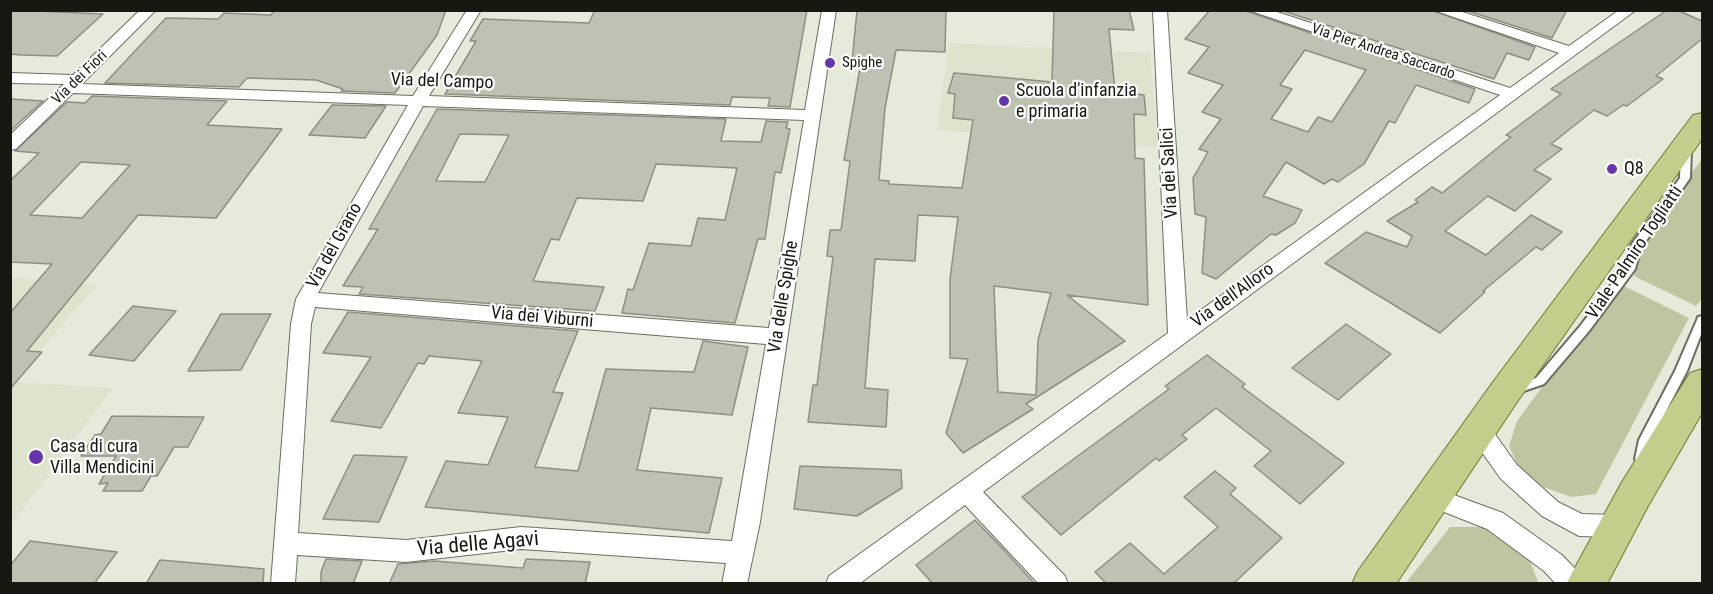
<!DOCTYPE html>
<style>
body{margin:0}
#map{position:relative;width:1713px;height:594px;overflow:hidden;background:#e6eadb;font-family:"Roboto Condensed",sans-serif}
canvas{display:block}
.frame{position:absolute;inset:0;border:12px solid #171812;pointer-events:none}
</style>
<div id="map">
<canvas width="1713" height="594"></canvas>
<div class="frame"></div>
</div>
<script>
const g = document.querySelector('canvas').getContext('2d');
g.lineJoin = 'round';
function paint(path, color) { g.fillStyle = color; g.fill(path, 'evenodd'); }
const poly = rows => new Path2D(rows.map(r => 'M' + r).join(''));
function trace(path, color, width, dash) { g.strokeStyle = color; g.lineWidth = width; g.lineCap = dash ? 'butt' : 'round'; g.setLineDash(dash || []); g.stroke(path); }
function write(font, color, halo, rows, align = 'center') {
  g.font = font + ' "Roboto Condensed",sans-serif'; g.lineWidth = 4.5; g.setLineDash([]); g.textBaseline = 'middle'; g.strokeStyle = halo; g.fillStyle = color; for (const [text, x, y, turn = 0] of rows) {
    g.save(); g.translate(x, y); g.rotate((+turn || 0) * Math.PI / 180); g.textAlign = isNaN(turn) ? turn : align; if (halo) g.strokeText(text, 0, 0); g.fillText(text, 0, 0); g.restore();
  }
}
paint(poly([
 [949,43,1150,53,1158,147,937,130],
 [11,277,97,285,13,382,113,388,11,525]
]), '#dde3cc');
paint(poly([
 [1702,159,1702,299,1696,306,1634,276,1642,238],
 [1618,283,1689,318,1596,494,1572,497,1543,487,1520,470,1509,446,1517,421],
 [1450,527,1482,527,1504,534,1529,559,1539,584,1405,584]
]), '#bdc6a1');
const building = poly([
 [10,10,15,10,103,14,57,56,21,55,10,54,10,10],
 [274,10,446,10,437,35,395,93,341,91,343,89,316,80,247,78,239,87,105,83,166,18,218,19,224,13,271,15,274,10],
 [595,10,807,10,790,107,768,106,770,98,732,97,730,105,445,94,476,41,470,41,483,19,589,23,595,10],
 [857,10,946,10,945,52,896,50,885,108,879,180,889,181,889,184,962,188,973,120,953,118,955,94,948,93,954,73,1052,82,1054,10,1129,10,1134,30,1109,29,1115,92,1144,95,1146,115,1134,114,1135,158,1144,159,1148,305,1067,295,1125,341,1026,404,1033,409,963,453,946,433,968,359,950,358,950,279,958,217,918,215,915,261,875,259,865,388,888,390,886,427,808,422,813,385,817,385,833,257,827,256,830,230,841,230,850,161,844,160,861,62,852,62,857,10],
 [994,286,1051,293,1038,340,1036,395,998,392,994,286],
 [1210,10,1243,10,1475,89,1469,103,1416,85,1395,123,1389,121,1364,164,1338,182,1332,179,1324,184,1286,162,1263,196,1302,210,1295,223,1276,235,1271,234,1216,279,1202,273,1206,217,1195,214,1193,178,1208,152,1199,149,1221,119,1202,112,1223,85,1188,73,1209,47,1185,39,1210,10],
 [1305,50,1366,70,1332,122,1318,117,1308,132,1271,119,1292,89,1280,85,1305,50],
 [1431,10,1535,47,1529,60,1507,53,1494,79,1283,11,1431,10],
 [1465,10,1567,10,1552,38,1465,10],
 [1667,10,1677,10,1702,21,1702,39,1656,76,1663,79,1627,106,1623,105,1607,116,1594,110,1551,144,1562,149,1534,170,1551,179,1515,211,1488,196,1445,231,1486,255,1531,215,1562,232,1542,250,1536,247,1483,291,1485,292,1440,333,1325,263,1366,232,1407,247,1412,236,1387,221,1418,202,1415,200,1432,187,1442,193,1511,137,1506,135,1561,94,1551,89,1667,10],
 [92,96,227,101,207,125,282,129,216,218,138,215,27,351,42,352,10,389,10,313,52,264,10,262,10,181,39,153,15,151,67,102,85,103,92,96],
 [81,162,130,165,82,218,30,215,81,162],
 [10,99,43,101,10,131,10,99],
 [332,105,386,106,365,138,309,135,332,105],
 [437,109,726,119,721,141,761,142,766,121,788,122,786,128,790,129,781,173,775,172,765,239,758,239,735,323,622,313,628,289,633,290,649,243,691,246,698,218,725,220,737,168,656,164,643,201,577,198,559,240,551,239,533,281,604,287,595,311,359,294,363,287,343,286,378,229,369,229,437,109],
 [460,134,509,135,485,182,436,181,460,134],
 [133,306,176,311,134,361,89,355,133,306],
 [348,312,578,331,553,392,563,393,535,467,578,471,606,369,694,372,703,341,748,347,732,415,651,408,637,470,722,478,709,533,425,507,446,461,488,465,508,417,458,413,482,361,429,356,424,364,418,363,381,428,331,421,371,357,323,353,348,312],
 [221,314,271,314,241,370,188,371,221,314],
 [1346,324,1391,354,1338,400,1292,368,1346,324],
 [1207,355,1245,384,1242,387,1344,463,1300,504,1254,466,1271,451,1216,408,1182,435,1187,439,1159,461,1156,458,1061,535,1022,497,1169,389,1165,386,1207,355],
 [112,416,204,417,188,447,174,447,157,476,151,476,142,491,103,491,108,483,99,484,116,456,81,456,95,435,101,434,112,416],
 [354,455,407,457,379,522,323,519,354,455],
 [800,466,901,470,902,488,857,516,794,509,800,466],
 [1215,471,1236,488,1230,494,1282,538,1233,584,1107,584,1095,572,1130,543,1164,574,1218,527,1184,497,1215,471],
 [975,520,1004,550,1035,584,933,584,916,565,975,520],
 [30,541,117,552,94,584,10,584,10,566,30,541],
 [326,559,362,561,353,584,321,584,321,572,326,559],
 [526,559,590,562,585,584,389,584,398,564,434,561,523,568,526,559],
 [160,560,264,569,263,584,146,584,160,560]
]);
paint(building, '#bec2b2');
trace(building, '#8c8f81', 1.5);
const lane = poly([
 [1686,147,1691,150,1690,178,1641,248,1635,269,1589,331,1544,384,1518,393,1514,391,1512,388,1514,385,1536,378,1581,325,1626,265,1632,244,1680,178,1681,150,1686,147],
 [1702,316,1702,332,1687,371,1651,440,1645,463,1641,464,1637,463,1635,459,1639,440,1675,371,1697,320,1698,317,1702,316]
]);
const street = poly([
 [140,10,156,10,82,84,413,96,467,10,481,10,429,96,805,110,822,10,836,10,760,522,747,584,722,584,726,563,521,549,406,562,297,555,295,584,271,584,291,324,296,299,408,105,73,93,16,149,10,150,10,135,64,84,10,83,10,73,73,75,140,10],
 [423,106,804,120,769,328,318,293,423,106],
 [315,307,766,344,732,541,521,527,406,540,298,533,311,324,315,307],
 [1153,10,1167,10,1187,320,1500,95,1248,10,1271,10,1510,88,1559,53,1433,10,1456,10,1569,46,1619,10,1636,10,983,492,1065,576,1068,584,1039,584,965,505,859,584,826,584,829,576,1168,333,1153,10],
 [1479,421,1487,423,1517,465,1558,502,1582,514,1617,515,1625,518,1629,526,1625,534,1617,537,1579,536,1542,516,1501,479,1471,437,1468,430,1471,423,1479,421],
 [1432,487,1503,513,1562,555,1582,576,1585,584,1556,584,1544,571,1487,529,1424,504,1420,497,1424,490,1432,487]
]);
const primary = poly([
 [1702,113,1702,139,1517,402,1396,584,1352,584,1358,571,1493,382,1693,115,1702,113],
 [1702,369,1702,413,1648,506,1607,584,1566,584,1622,482,1690,373,1702,369]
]);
trace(lane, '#6a6e60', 4);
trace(street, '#6a6e60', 2);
trace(primary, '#6c7a2f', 2);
paint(lane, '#fff');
paint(street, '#fff');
paint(primary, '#c2ce8c');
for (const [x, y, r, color] of [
 [830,63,6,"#6734ac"],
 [1004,101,6,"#6734ac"],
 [1612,169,6,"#6734ac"],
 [36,457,8,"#6734ac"]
]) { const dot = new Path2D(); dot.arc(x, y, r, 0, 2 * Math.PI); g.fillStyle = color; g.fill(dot); trace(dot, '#fff', 2); }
write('15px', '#171812', '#fff', [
 ["Via Pier Andrea Saccardo",1383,52,18],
 ["Via dei Fiori",80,78,-44]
]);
write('15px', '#171812', '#fff', [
 ["Spighe",842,63]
], 'left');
write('18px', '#171812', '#fff', [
 ["Via del Campo",442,82,2],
 ["Via dei Salici",1170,173,-93],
 ["Via del Grano",335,246,-61],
 ["Viale Palmiro Togliatti",1635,253,-56],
 ["Via dell'Alloro",1233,296,-36],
 ["Via delle Spighe",784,297,-81],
 ["Via dei Viburni",542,318,5]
]);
write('18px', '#171812', '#fff', [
 ["Scuola d'infanzia",1016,91],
 ["e primaria",1016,112],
 ["Q8",1624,169],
 ["Casa di cura",50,447],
 ["Villa Mendicini",50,468]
], 'left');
write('21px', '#171812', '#fff', [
 ["Via delle Agavi",478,545,-5]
]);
</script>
